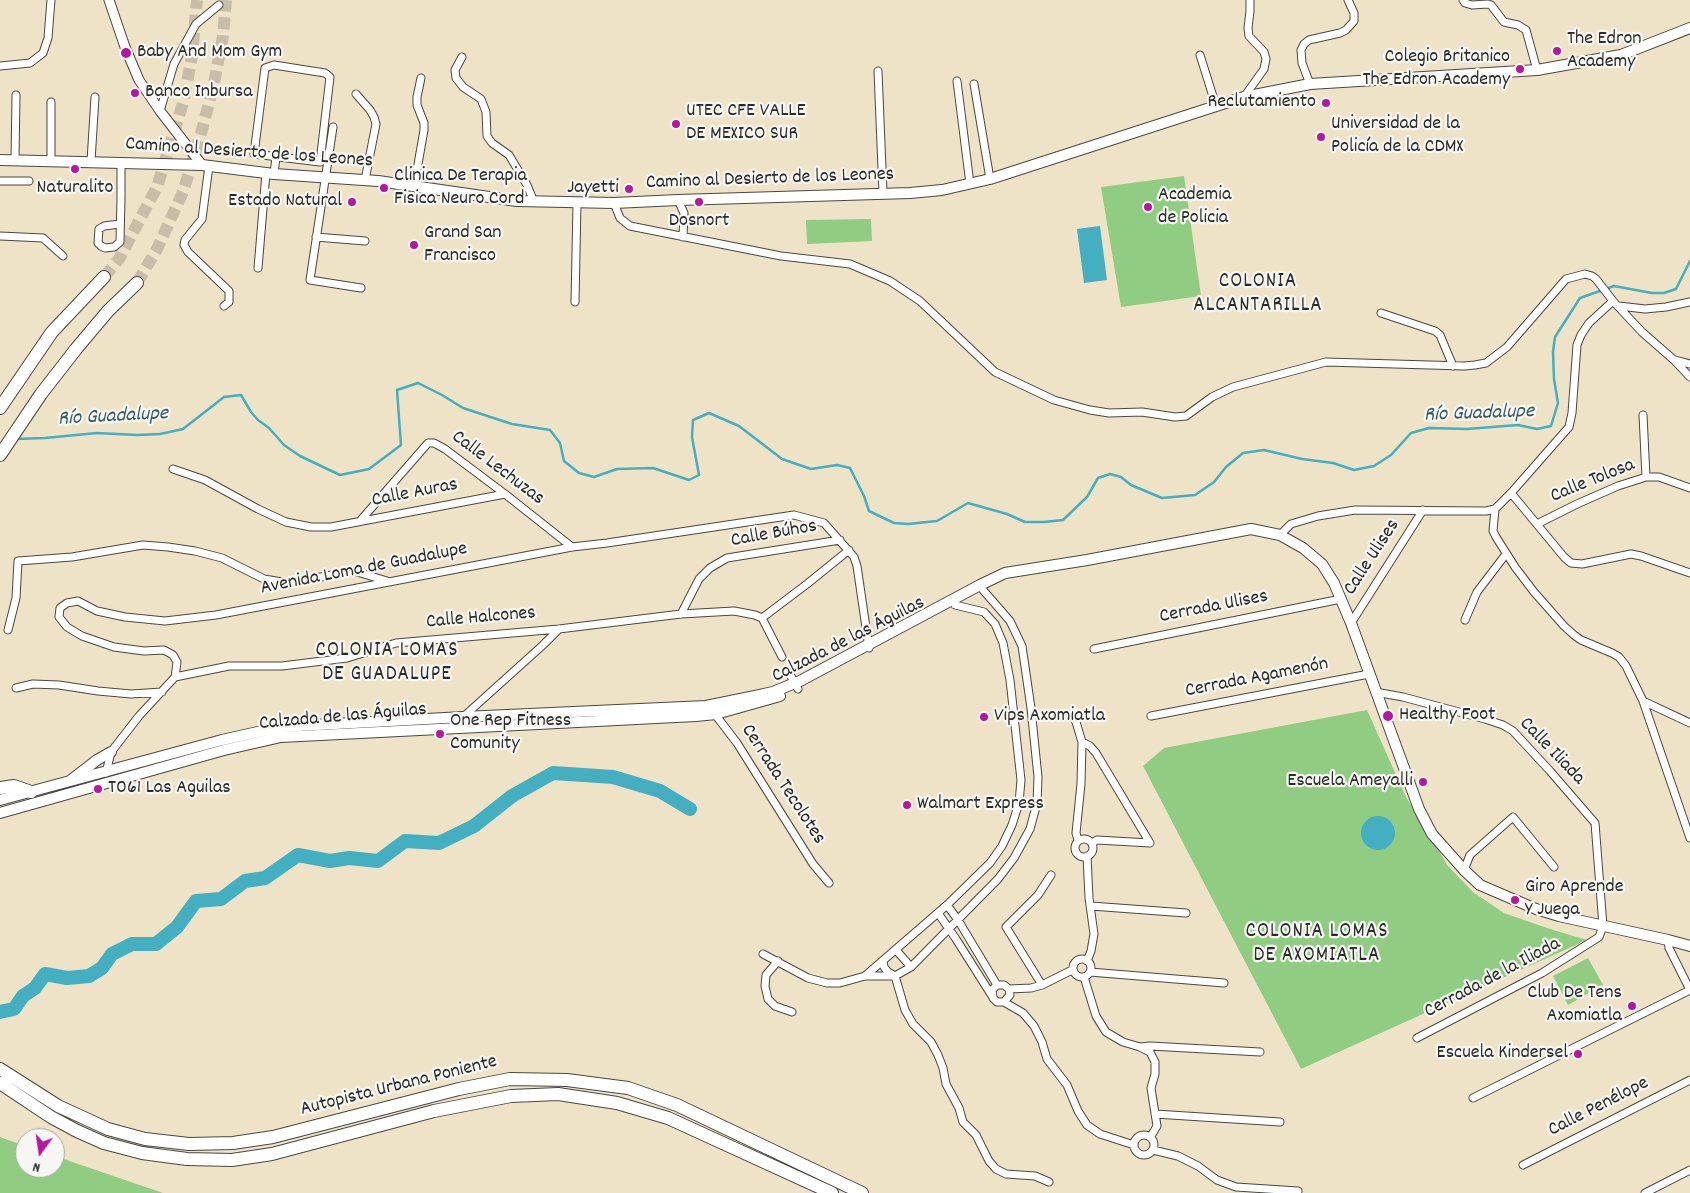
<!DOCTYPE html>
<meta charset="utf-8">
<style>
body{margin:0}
#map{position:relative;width:1690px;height:1193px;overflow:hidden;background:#efe3c7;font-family:Dekko,sans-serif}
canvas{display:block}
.north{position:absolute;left:15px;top:1128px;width:50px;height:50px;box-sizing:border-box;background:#f6f6f2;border:1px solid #a5a5a2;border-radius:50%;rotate:194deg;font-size:14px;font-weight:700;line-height:20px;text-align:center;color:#2b2b2b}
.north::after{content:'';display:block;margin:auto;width:18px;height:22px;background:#b5179e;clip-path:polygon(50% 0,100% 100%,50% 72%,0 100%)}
</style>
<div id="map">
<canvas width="1690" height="1193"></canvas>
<div class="north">N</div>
</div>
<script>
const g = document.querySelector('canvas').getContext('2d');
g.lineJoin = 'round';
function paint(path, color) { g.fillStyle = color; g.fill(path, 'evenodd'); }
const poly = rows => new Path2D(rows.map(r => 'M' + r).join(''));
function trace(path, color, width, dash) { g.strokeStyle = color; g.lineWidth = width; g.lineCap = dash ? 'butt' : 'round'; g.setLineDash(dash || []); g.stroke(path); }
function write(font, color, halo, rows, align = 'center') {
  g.font = font + ' Dekko,sans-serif'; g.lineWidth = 4.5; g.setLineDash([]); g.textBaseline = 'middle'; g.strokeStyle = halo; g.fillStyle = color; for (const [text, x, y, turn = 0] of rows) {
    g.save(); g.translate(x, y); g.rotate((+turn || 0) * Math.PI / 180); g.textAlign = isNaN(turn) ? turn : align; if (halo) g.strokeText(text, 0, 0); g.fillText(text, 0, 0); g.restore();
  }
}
paint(poly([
 [1184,176,1201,296,1121,307,1101,187],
 [871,219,872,241,807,244,806,220],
 [1367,710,1406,797,1448,866,1473,892,1504,913,1550,929,1587,940,1301,1069,1143,766,1164,748],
 [1588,958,1603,985,1568,1005,1553,976],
 [0,1137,25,1146,25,1168,55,1168,55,1156,163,1193,0,1193]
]), '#90cd83');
paint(poly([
 [1100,226,1107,280,1084,283,1077,229],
 '1361 833a17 17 0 1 1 34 0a17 17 0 1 1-34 0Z'
]), '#43afc1');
trace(poly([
 [15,439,45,438,97,433,137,435,160,434,183,429,224,397,241,395,251,412,258,420,269,428,284,445,300,456,340,475,369,469,401,445,397,390,418,383,442,395,463,408,512,424,550,430,560,443,564,461,579,473,594,477,617,469,653,468,689,480,699,475,692,437,693,420,709,413,739,426,782,459,811,469,837,465,850,468,864,496,869,511,894,523,908,524,937,521,968,503,1007,514,1025,522,1044,522,1063,520,1087,497,1098,478,1110,474,1121,477,1131,485,1162,498,1195,495,1214,482,1226,467,1243,453,1264,450,1302,459,1333,463,1354,470,1374,466,1391,455,1411,433,1429,428,1467,429,1518,425,1537,429,1551,426,1558,403,1554,379,1553,352,1555,337,1580,298,1614,286,1652,293,1664,293,1676,289,1690,261]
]), '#43afc1', 2.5);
trace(poly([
 [0,1012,14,1009,23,996,35,988,45,974,67,978,89,976,102,968,112,954,132,944,156,944,177,927,196,901,221,899,245,881,265,878,298,855,330,861,349,858,378,861,405,841,439,843,474,826,512,796,553,773,613,777,660,791,690,809]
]), '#43afc1', 14);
trace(poly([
 [104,277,119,259,157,187,183,103,192,56,197,0],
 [137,283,157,249,183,192,202,130,214,83,223,36,226,0]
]), '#c8bea8', 12, [12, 6]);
const minor = poly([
 [1463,0,1465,3,1472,5,1488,4,1491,5,1504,22,1518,25,1526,30,1537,70],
 [1200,55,1216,106],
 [462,57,455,70,456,78,463,87,481,99,486,112,487,136,492,143,509,155,527,185,534,202],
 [274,65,325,73,330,77,320,162,254,154,265,68,274,65],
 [0,66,30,63,43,53,48,38,51,0],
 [878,71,883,193],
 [957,81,970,184],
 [974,84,990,179],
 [1310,84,1302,63,1301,50,1304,44,1309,40,1340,33,1346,30,1354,21,1354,13,1348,0],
 [356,94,370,110,374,117,376,124,365,180],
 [1244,97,1264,69,1266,59,1264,52,1249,36,1248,28,1250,11,1250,0],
 [160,111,174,64,196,24,219,5],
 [333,127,310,280,361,288],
 [15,160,16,95],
 [51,161,51,102],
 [91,161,95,97],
 [209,166,202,219,185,240,184,245,188,252,229,291,229,302,224,306],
 [274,174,276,157],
 [0,181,29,181],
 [414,187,424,130,424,123,417,105,417,97,421,78],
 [678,200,684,213,683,237],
 [614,203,620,218,630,226,781,256,850,264,890,281,920,301,995,372,1054,400,1090,410,1109,413,1142,412,1175,417,1186,416,1212,397,1233,387,1326,362,1464,366,1475,365,1486,363,1507,347,1566,279,1585,274,1592,276,1596,279,1613,301,1642,332,1674,360,1690,377],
 [120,224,104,226,99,229,98,243,101,246,105,248,114,247,120,242,121,197,121,162],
 [0,236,43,238,63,256],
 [316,237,365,241],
 [258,268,266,173],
 [575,302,577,203],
 [1619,306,1645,309,1666,307,1690,302],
 [1381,313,1435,331,1440,335,1453,366],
 [1675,360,1690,364],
 [1643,415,1646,477],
 [173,469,205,480,258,509,286,522,311,527,331,527,505,494],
 [1511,493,1564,557,1571,563,1582,564,1631,554,1641,556,1690,573],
 [1495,509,1493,531,1496,537,1515,567,1534,592,1564,626,1574,635,1581,640,1612,653,1619,657,1626,666,1643,701,1690,838],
 [360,521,428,443,434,443,445,449,505,494,572,547],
 [1537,524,1577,504,1618,486,1646,477,1659,477,1690,488],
 [1280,535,1291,524,1318,516,1355,510,1486,511,1495,509,1511,493,1569,427,1572,413,1577,345,1581,335,1589,323,1613,301],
 [681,614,699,579,710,568,727,558,840,540],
 [762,618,807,584,849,550],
 [1465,620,1477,592,1506,554],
 [1351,623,1423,510],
 [8,630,16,598,18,561,72,557,143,545,168,547,195,551,222,558,264,579,288,583,354,571,387,581],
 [1094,649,1341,599],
 [788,671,798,689],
 [175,677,229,666,282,666,347,658,396,643,559,629,681,614,734,611,755,615,762,618,782,657],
 [16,688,33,684,59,685,98,691,131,694,162,692],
 [1375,692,1403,697,1485,719,1503,725,1513,731,1550,771,1595,823,1603,926,1599,937,1542,973,1417,1038],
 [1643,701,1690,723],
 [714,713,737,743,813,864,829,883],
 [1151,716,1369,674],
 [1073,717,1076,722,1082,742,1081,784,1076,833,1078,840],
 [462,718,543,645,559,629],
 [1082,742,1090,746,1096,753,1150,843],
 [106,773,111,752,139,716,175,677,177,662,173,655,164,650,144,651,114,647,82,636,67,627,59,617,60,608,67,603,78,601,97,611,125,617,165,621,216,615,572,547,607,543,794,515,824,523,854,557,857,566,869,648],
 '1075 848a9 9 0 1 1 18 0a9 9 0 1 1-18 0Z',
 [1092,843,1097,840,1150,843],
 [1464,870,1470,855,1513,817,1554,867],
 [947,905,958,920,997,985],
 [1091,906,1186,913],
 [938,913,956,939,992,996],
 [1668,940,1669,948,1690,990],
 [896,950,911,967],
 [763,954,808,978,827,983,840,983,865,976,947,905,990,863,1002,846,1012,825,1019,803,1021,780,1010,680,1003,643,995,624,984,612,955,605],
 '1073 968a9 9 0 1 1 18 0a9 9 0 1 1-18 0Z',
 [778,961,766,975,765,986,768,999,775,1006,792,1012],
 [883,961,884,967,888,972,895,976,905,1010,913,1024,931,1042,938,1055,943,1068,946,1084,959,1108,963,1122,976,1135,989,1161,996,1169,1006,1174,1035,1176,1049,1182],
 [1087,961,1091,951,1094,934,1089,898,1087,856],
 [1090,972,1224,983],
 [865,976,895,976,911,967,998,879,1014,858,1030,829,1037,803,1038,777,1031,708,1022,646,1010,621,983,590],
 [1084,977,1096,1016,1106,1032,1123,1042,1140,1047,1150,1052,1155,1062,1155,1074,1151,1088,1157,1126,1151,1136],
 [1042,985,1006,927,1038,895,1051,875],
 [1009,989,1031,988,1042,985,1072,970],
 [1004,1002,1010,995,1009,989,1004,985,997,985,992,990,993,998,997,1002,1004,1002,1023,1013,1034,1026,1042,1042,1047,1059,1067,1085,1078,1111,1087,1125,1100,1134,1134,1145],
 [1141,1047,1150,1046,1260,1052],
 [1473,1098,1690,990],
 [1155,1114,1280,1122],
 '1134 1145a10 10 0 1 1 20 0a10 10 0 1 1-20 0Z',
 [1153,1150,1178,1156,1198,1166,1217,1180,1236,1187,1298,1191],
 [1523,1165,1690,1080],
 [1645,1193,1690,1170]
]);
const tertiary = poly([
 [109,0,125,47,139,80,160,111,202,165]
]);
const secondary = poly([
 [0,160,202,165,274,174,378,181,517,201,614,203,678,200,910,193,942,190,990,179,1244,97,1310,84,1537,70,1621,55,1690,28],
 [71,780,97,760,111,752],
 [0,800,222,740,280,727,463,717,706,706,755,696,773,692,800,681,980,585,1005,573,1087,560,1251,529,1280,535,1303,548,1322,564,1334,583,1351,623,1419,809,1432,834,1464,870,1480,885,1536,909,1559,916,1668,940,1690,946],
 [0,813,224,750,281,737,696,716,716,714,780,696]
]);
const motorway = poly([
 [0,408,52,332,104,277],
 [0,455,41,394,76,349,108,311,137,283],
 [0,788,14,786,31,792],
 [0,1069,58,1106,108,1129,145,1139,189,1144,233,1143,273,1137,459,1089,510,1079,567,1080,628,1088,677,1105,862,1193],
 [0,1083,51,1117,77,1131,104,1143,142,1153,187,1159,232,1160,272,1154,434,1111,511,1096,558,1094,617,1103,668,1118,832,1193]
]);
trace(minor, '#484742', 9);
trace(tertiary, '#484742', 11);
trace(secondary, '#484742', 12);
trace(motorway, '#484742', 14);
trace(minor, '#fff', 7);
trace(tertiary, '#fff', 9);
trace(secondary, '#fff', 10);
trace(motorway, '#fff', 12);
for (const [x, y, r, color] of [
 [1557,51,5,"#b5179e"],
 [126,53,6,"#b5179e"],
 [1520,69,5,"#b5179e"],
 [135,93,5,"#b5179e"],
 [1326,103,5,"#b5179e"],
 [676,124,5,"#b5179e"],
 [1321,137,5,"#b5179e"],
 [75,169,5,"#b5179e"],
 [384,188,5,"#b5179e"],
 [629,189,5,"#b5179e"],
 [352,202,5,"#b5179e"],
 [699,202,5,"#b5179e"],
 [1148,207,5,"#b5179e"],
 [414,245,5,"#b5179e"],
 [1388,716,6,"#b5179e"],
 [984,717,5,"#b5179e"],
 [440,734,5,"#b5179e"],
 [1423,782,5,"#b5179e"],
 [98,789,5,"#b5179e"],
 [907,805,5,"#b5179e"],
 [1515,900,5,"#b5179e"],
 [1632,1006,5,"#b5179e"],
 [1578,1054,5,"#b5179e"]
]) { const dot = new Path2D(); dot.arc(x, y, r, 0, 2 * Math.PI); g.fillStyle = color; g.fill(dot); trace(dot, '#f6f6f2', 2); }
write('20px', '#2b2b2b', '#f6f6f2', [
 ["The Edron",1567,40],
 ["Academy",1567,63],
 ["Baby And Mom Gym",137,53],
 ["Colegio Britanico",1510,58,"right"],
 ["The Edron Academy",1510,81,"right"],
 ["Banco Inbursa",145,93],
 ["Reclutamiento",1316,103,"right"],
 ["UTEC CFE VALLE",686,112],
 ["DE MEXICO SUR",686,135],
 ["Universidad de la",1331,125],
 ["Policía de la CDMX",1331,148],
 ["Clinica De Terapia",394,177],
 ["Fisica Neuro Cord",394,200],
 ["Naturalito",75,189,"center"],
 ["Jayetti",619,189,"right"],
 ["Academia",1158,196],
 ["de Policia",1158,219],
 ["Estado Natural",342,202,"right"],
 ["Dosnort",699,222,"center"],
 ["Grand San",424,234],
 ["Francisco",424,257],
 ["Healthy Foot",1399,716],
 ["Vips Axomiatla",994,717],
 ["One Rep Fitness",450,722],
 ["Comunity",450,745],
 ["Escuela Ameyalli",1413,782,"right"],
 ["T061 Las Aguilas",108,789],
 ["Walmart Express",917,805],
 ["Giro Aprende",1525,888],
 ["Y Juega",1525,911],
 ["Club De Tens",1622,994,"right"],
 ["Axomiatla",1622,1017,"right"],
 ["Escuela Kindersel",1568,1054,"right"]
], 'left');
write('20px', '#2b2b2b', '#f6f6f2', [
 ["Camino al Desierto de los Leones",249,154,4],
 ["Camino al Desierto de los Leones",770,180,-2],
 ["Calle Lechuzas",497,469,37],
 ["Calle Tolosa",1593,482,-22],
 ["Calle Auras",415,494,-11],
 ["Calle Búhos",774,535,-10],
 ["Calle Ulises",1373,558,-57],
 ["Avenida Loma de Guadalupe",364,570,-11],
 ["Cerrada Ulises",1214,608,-11],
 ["Calle Halcones",481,619,-5],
 ["Calzada de las Águilas",849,641,-27],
 ["Cerrada Agamenón",1257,679,-11],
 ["Calzada de las Águilas",343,718,-5],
 ["Calle Iliada",1551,752,46],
 ["Cerrada Tecolotes",782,785,57],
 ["Cerrada de la Iliada",1493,979,-28],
 ["Autopista Urbana Poniente",399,1087,-14],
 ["Calle Penélope",1599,1108,-27]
]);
g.letterSpacing = '1px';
write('21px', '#2b2b2b', '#f6f6f2', [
 ["COLONIA",1258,283],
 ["ALCANTARILLA",1258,307],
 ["COLONIA LOMAS",387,652],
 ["DE GUADALUPE",387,676],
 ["COLONIA LOMAS",1317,933],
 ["DE AXOMIATLA",1317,957]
]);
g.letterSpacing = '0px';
write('italic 21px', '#335960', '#f6f6f2', [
 ["Río Guadalupe",1479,415,-2],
 ["Río Guadalupe",113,418,-3]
]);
</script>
